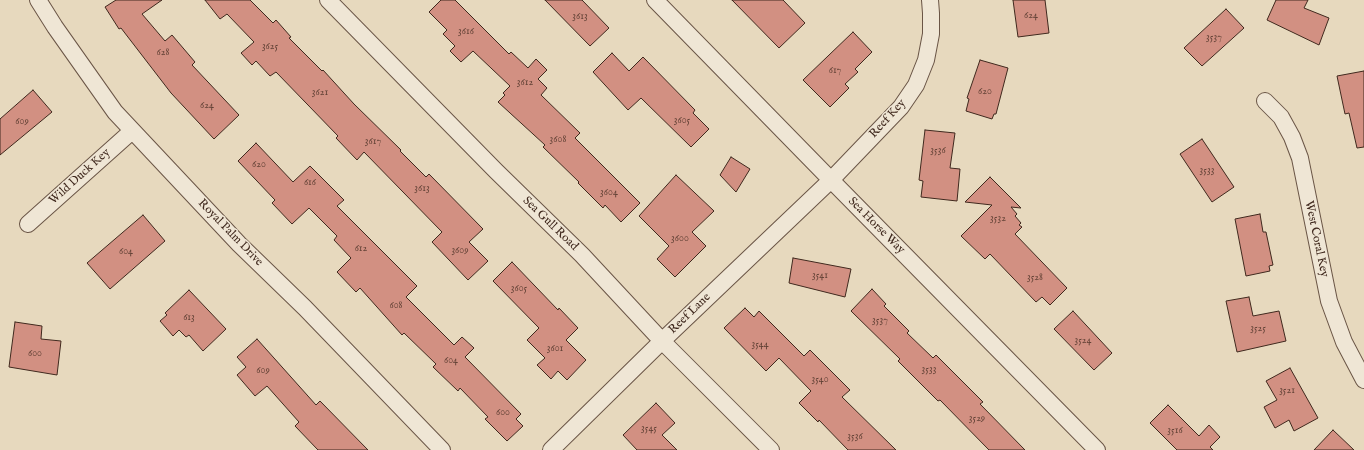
<!DOCTYPE html>
<style>
body{margin:0}
canvas{display:block;background:#e7d9be}
</style>
<canvas width="1364" height="450"></canvas>
<script>
const g = document.querySelector('canvas').getContext('2d');
g.lineJoin = 'round';
function paint(path, color) { g.fillStyle = color; g.fill(path, 'evenodd'); }
const poly = rows => new Path2D(rows.map(r => 'M' + r).join(''));
function trace(path, color, width, dash) { g.strokeStyle = color; g.lineWidth = width; g.lineCap = dash ? 'butt' : 'round'; g.setLineDash(dash || []); g.stroke(path); }
function write(font, color, halo, rows, align = 'center') {
  g.font = font + ' "IM FELL English",serif'; g.lineWidth = 3; g.setLineDash([]); g.textBaseline = 'middle'; g.strokeStyle = halo; g.fillStyle = color; for (const [text, x, y, turn = 0] of rows) {
    g.save(); g.translate(x, y); g.rotate((+turn || 0) * Math.PI / 180); g.textAlign = isNaN(turn) ? turn : align; if (halo) g.strokeText(text, 0, 0); g.fillText(text, 0, 0); g.restore();
  }
}
const building = poly([
 [116,0,162,0,142,14,165,41,172,35,195,62,192,65,239,115,214,139,171,93,121,28,119,29,105,7,116,0],
 [205,0,250,0,273,23,276,20,291,37,289,38,322,71,323,70,354,104,401,150,400,151,426,177,429,174,483,229,469,242,488,261,468,280,432,242,442,232,364,152,357,160,336,138,338,136,276,72,270,76,256,61,252,65,241,53,254,42,227,14,220,19,205,0],
 [441,0,455,0,509,54,511,52,528,68,536,59,547,70,538,79,547,88,541,95,580,133,575,138,640,203,621,222,605,205,603,208,578,183,579,182,543,147,545,145,498,102,505,95,503,93,510,86,473,51,461,62,450,51,455,46,443,34,447,30,429,12,441,0],
 [545,0,582,0,609,28,590,46,545,0],
 [732,0,783,0,805,23,779,48,732,0],
 [1013,0,1045,0,1049,33,1018,37,1013,0],
 [1276,0,1308,0,1304,8,1329,18,1319,45,1267,20,1276,0],
 [1226,9,1244,28,1202,66,1184,48,1226,9],
 [853,32,872,52,855,69,858,72,845,84,849,88,830,107,803,80,853,32],
 [612,53,629,71,643,57,695,110,693,113,709,129,691,147,641,98,628,110,593,72,612,53],
 [980,60,1008,68,996,114,994,114,992,119,966,111,969,99,967,98,980,60],
 [1364,71,1364,147,1357,148,1349,113,1345,114,1337,76,1364,71],
 [33,90,52,112,0,155,0,119,33,90],
 [925,130,955,133,950,168,960,169,957,201,921,197,923,181,919,180,925,130],
 [1202,139,1234,187,1212,202,1180,154,1202,139],
 [256,143,293,182,310,166,344,200,337,206,417,286,406,297,454,345,462,337,474,348,465,357,521,414,516,419,523,426,507,441,485,419,488,417,460,388,458,391,433,367,436,364,404,333,402,335,360,288,356,292,337,272,351,258,334,240,337,236,309,208,292,224,272,203,275,200,238,161,256,143],
 [731,157,750,169,736,192,720,175,731,157],
 [676,175,714,211,692,232,706,246,675,277,657,259,669,246,639,216,676,175],
 [990,177,1021,208,1011,207,1017,214,1015,216,1021,223,1019,225,1022,227,1015,234,1067,288,1050,305,1042,297,1036,302,990,254,985,259,961,236,992,205,965,202,990,177],
 [1260,214,1263,232,1266,232,1273,265,1269,266,1270,271,1246,276,1235,219,1260,214],
 [143,215,165,241,110,289,87,263,143,215],
 [793,258,851,269,845,297,789,283,793,258],
 [512,262,558,310,559,308,578,328,566,340,586,360,567,380,558,371,551,379,537,365,545,358,527,340,539,328,493,281,512,262],
 [872,289,886,304,884,306,909,331,907,333,933,358,936,355,983,402,980,404,1025,450,989,450,940,400,938,401,898,361,900,359,851,311,872,289],
 [189,290,226,329,203,351,189,335,186,337,179,330,173,336,160,321,167,315,165,313,189,290],
 [1249,297,1253,316,1279,311,1286,341,1237,352,1226,301,1249,297],
 [745,308,754,317,759,311,804,356,810,350,850,390,842,397,896,450,848,450,819,420,818,422,799,403,811,391,779,358,766,371,724,328,745,308],
 [1073,311,1112,353,1094,370,1054,329,1073,311],
 [15,322,42,326,41,339,61,341,57,375,9,367,15,322],
 [257,339,316,405,320,401,368,450,318,450,295,426,299,422,267,386,255,396,237,375,246,367,237,357,257,339],
 [1290,368,1318,418,1294,431,1289,420,1275,428,1264,407,1277,400,1266,381,1290,368],
 [656,403,675,423,662,435,677,450,637,450,623,435,656,403],
 [1168,405,1199,436,1209,425,1220,437,1210,447,1213,450,1177,450,1150,423,1168,405],
 [1333,430,1354,450,1314,450,1333,430]
]);
paint(building, '#d29082');
trace(building, '#40291e', 1);
const street = poly([
 [38,0,55,27,115,112,239,244,305,308,442,450],
 [328,0,496,171,582,255,662,341,771,450],
 [655,0,831,180,1097,450],
 [1265,101,1281,117,1292,137,1300,158,1329,301,1344,342,1364,380],
 [28,224,132,131],
 [551,450,662,341,831,180,901,107,916,85,926,60,931,34,931,13,930,0]
]);
trace(street, '#6a5546', 18);
trace(street, '#efe6d5', 16);
write('10px', '#644337', null, [
 ["624",1031,16],
 ["3613",580,17],
 ["3616",466,32],
 ["3537",1214,38],
 ["3625",270,47],
 ["628",163,53],
 ["617",835,71],
 ["3612",525,83],
 ["620",985,92],
 ["3621",320,93],
 ["624",207,106],
 ["3605",682,121],
 ["609",22,122],
 ["3608",558,140],
 ["3617",373,142],
 ["3536",938,151],
 ["620",259,165],
 ["3533",1207,171],
 ["616",310,183],
 ["3613",422,189],
 ["3604",609,193],
 ["3532",998,219],
 ["3600",680,239],
 ["612",361,249],
 ["3609",460,251],
 ["604",126,252],
 ["3541",820,276],
 ["3528",1035,278],
 ["3605",519,289],
 ["608",396,306],
 ["613",189,318],
 ["3537",880,321],
 ["3525",1258,329],
 ["3524",1083,341],
 ["3544",760,345],
 ["3601",555,349],
 ["600",35,354],
 ["604",451,361],
 ["3533",929,370],
 ["609",263,371],
 ["3540",820,380],
 ["3521",1287,391],
 ["600",503,413],
 ["3529",977,419],
 ["3545",649,429],
 ["3516",1175,431],
 ["3536",855,437]
]);
write('12px', '#40291e', '#efe6d5', [
 ["Reef Key",888,119,-48],
 ["Wild Duck Key",80,177,-42],
 ["Sea Gull Road",550,224,44],
 ["Sea Horse Way",876,226,45],
 ["Royal Palm Drive",230,233,46],
 ["West Coral Key",1316,239,78],
 ["Reef Lane",690,314,-44]
]);
</script>
